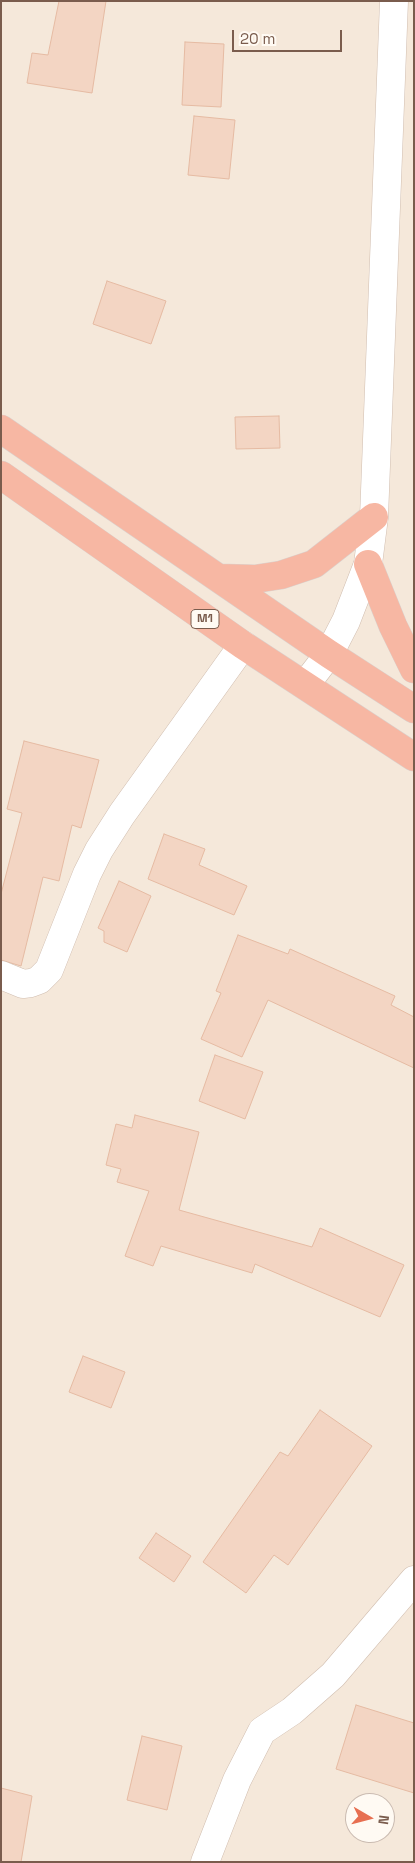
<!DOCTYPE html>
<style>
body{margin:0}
#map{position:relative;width:415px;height:1863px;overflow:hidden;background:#fdf6ec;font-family:"Space Grotesk",sans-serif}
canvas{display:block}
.frame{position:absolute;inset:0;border:2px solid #7a5c4d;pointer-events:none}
.north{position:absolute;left:345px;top:1793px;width:50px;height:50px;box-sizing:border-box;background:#fffaf3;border:1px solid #cabbb1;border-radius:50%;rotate:98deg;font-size:14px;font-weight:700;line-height:20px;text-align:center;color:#7a5c4d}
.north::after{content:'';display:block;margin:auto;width:18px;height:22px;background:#e76f51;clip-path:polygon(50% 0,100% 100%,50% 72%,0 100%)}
.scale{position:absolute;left:232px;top:30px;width:110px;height:22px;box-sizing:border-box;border:2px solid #7a5c4d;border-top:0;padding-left:6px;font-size:15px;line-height:18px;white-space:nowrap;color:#7a5c4d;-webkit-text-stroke:4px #fffaf3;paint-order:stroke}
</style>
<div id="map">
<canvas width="415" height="1863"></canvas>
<div class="frame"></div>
<div class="north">N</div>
<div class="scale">20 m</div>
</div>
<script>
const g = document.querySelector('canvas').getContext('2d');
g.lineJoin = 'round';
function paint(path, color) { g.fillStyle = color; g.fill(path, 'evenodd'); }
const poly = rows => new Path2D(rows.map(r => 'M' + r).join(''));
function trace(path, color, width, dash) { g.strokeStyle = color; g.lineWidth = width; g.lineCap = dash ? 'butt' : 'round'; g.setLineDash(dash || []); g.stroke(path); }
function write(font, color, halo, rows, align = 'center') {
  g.font = font + ' "Space Grotesk",sans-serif'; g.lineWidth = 4; g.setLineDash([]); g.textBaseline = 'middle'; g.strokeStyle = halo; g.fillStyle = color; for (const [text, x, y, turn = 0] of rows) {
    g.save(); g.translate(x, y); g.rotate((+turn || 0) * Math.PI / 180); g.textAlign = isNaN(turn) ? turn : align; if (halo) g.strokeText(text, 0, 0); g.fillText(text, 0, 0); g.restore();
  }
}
paint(poly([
 [1,1,414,1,414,1862,1,1862],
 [355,1803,385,1803,385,1833,355,1833]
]), '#f5e8da');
const building = poly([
 [59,1,106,1,92,93,27,83,32,53,48,55,59,1],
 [185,42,224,44,221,107,182,105,185,42],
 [194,116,235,120,229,179,188,175,194,116],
 [107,281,166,301,151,344,93,324,107,281],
 [279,416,280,448,236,449,235,417,279,416],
 [24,741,99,760,81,828,72,825,59,881,43,877,21,966,1,960,1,894,22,813,7,809,24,741],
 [164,834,205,849,199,865,247,886,234,915,148,879,164,834],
 [119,881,151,896,127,952,104,942,104,931,98,928,119,881],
 [238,935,288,954,290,949,395,996,391,1005,414,1017,414,1068,268,1000,242,1057,201,1039,221,993,216,991,238,935],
 [215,1055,263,1072,245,1119,199,1101,215,1055],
 [135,1115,199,1132,179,1210,312,1247,320,1228,404,1265,380,1317,255,1264,252,1273,161,1246,153,1266,125,1256,149,1191,117,1182,121,1169,106,1165,116,1124,132,1128,135,1115],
 [83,1356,125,1372,111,1408,69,1392,83,1356],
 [320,1410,372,1446,288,1565,274,1555,246,1593,203,1562,280,1452,288,1456,320,1410],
 [156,1533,191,1556,174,1582,139,1558,156,1533],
 [356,1705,414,1723,414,1793,336,1769,356,1705],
 [142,1736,182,1746,167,1810,127,1800,142,1736],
 [1,1788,32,1796,21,1862,1,1862,1,1788]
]);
paint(building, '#f3d5c3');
trace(building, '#e6bba3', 1);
const minor = poly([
 [305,685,329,654,346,621,368,564,374,517,394,1],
 [1,975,23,984,31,983,39,980,49,970,87,874,99,850,122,814,243,645],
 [205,1862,237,1780,262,1731,292,1711,333,1675,414,1580]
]);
const highway = poly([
 [1,429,329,654,414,709],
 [1,475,243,645,414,757],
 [368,564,393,626,414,669],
 [219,578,255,579,281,575,314,564,374,517]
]);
trace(minor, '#d1beb0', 29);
trace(highway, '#dad1cd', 29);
trace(minor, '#fff', 28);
trace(highway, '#f7b7a3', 28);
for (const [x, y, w] of [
 [205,619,28]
]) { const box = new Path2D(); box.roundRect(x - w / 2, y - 9.5, w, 19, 4); g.fillStyle = '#fffaf3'; g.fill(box); trace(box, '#7a5c4d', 1); }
write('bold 12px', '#7a5c4d', null, [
 ["M1",205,619]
]);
</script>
